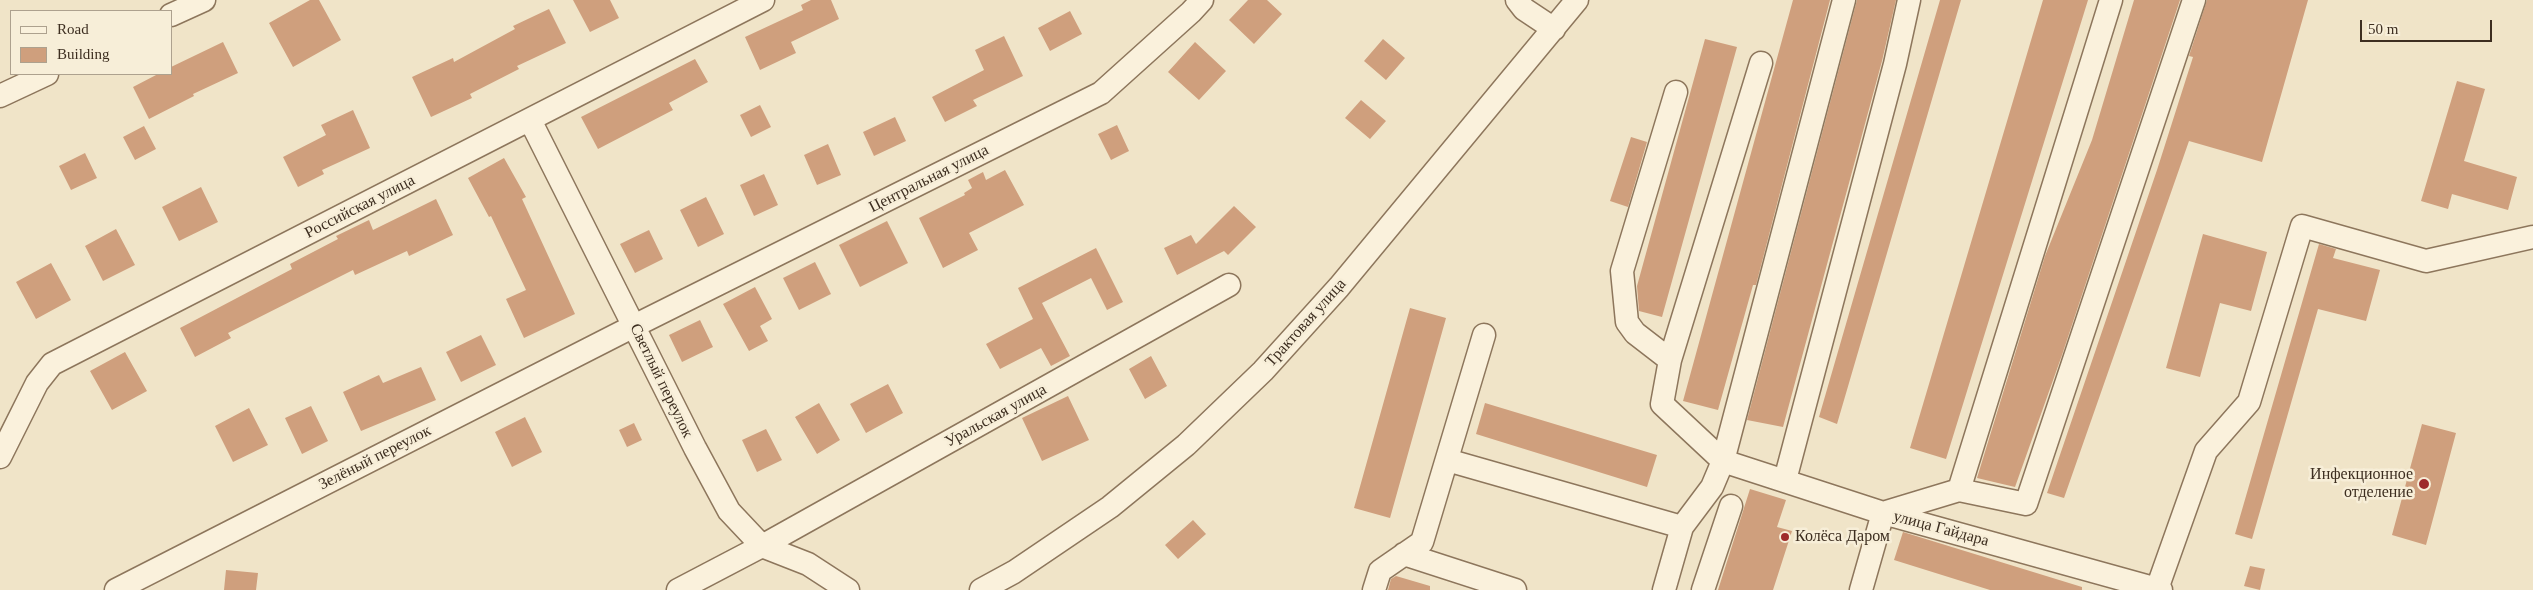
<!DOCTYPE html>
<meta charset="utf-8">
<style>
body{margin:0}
#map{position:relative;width:2533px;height:590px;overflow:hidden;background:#f0e4c8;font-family:Georgia,serif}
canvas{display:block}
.legend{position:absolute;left:10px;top:10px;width:162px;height:65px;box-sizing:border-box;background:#f7eed8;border:1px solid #ada18e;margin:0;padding:6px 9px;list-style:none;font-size:15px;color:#3d2e20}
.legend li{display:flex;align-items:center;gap:10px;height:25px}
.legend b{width:25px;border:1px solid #ada18e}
.scale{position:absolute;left:2360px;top:20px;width:132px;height:22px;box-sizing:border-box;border:2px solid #3d2e20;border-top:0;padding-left:6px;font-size:15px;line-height:18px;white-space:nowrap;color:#3d2e20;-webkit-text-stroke:4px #f7eed8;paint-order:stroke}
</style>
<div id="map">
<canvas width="2533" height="590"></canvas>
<ul class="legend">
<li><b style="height:6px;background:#faf1dc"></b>Road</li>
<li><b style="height:14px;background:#cf9f7d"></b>Building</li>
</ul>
<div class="scale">50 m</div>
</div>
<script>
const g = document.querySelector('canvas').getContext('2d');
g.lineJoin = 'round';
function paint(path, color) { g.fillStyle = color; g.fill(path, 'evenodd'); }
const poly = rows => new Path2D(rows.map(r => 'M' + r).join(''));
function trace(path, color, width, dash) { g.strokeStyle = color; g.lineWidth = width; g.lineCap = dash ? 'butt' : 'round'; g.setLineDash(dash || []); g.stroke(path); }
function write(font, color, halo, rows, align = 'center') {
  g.font = font + ' Georgia,serif'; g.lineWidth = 5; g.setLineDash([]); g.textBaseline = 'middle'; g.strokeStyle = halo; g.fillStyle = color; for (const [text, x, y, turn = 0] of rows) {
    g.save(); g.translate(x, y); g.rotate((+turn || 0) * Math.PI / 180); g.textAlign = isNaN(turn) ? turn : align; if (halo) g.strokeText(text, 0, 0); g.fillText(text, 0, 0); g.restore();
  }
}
paint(poly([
 [310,0,319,0,341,40,293,67,269,23],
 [573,0,610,0,619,18,590,32],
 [811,0,831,0,839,19,791,42,796,53,760,70,745,37,803,10,801,5],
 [1248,0,1267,0,1282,14,1254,44,1229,20],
 [1793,0,1830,0,1756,285,1753,285,1718,410,1683,401],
 [1857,0,1896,0,1882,61,1783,427,1747,420],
 [1940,0,1961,0,1837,424,1819,417],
 [2043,0,2088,0,1946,459,1910,448],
 [2134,0,2180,0,2062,355,2015,487,1977,478,2045,256,2092,140],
 [2207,0,2308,0,2262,162,2189,141,2064,498,2047,493,2157,170,2193,57,2189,56],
 [549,9,566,43,517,66,519,69,470,94,472,98,431,117,412,77,453,58,454,62,515,29,513,26],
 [1070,11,1082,34,1050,51,1038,28],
 [1004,36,1023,76,973,100,977,106,945,122,932,97,984,70,975,50],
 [1383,39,1405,58,1386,80,1364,61],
 [1705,39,1737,47,1662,317,1639,311,1637,286],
 [223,42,238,73,193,94,194,96,149,119,133,87,158,74,171,74,171,67],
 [1195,42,1226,71,1199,100,1168,72],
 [695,59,708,82,669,103,673,110,598,149,581,117],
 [2457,81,2485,89,2464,161,2517,177,2508,210,2452,194,2448,209,2421,201],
 [1361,100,1386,121,1370,139,1345,118],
 [760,105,771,127,751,137,740,115],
 [353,110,370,148,322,170,324,174,298,187,283,157,326,135,321,125],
 [895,117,906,141,874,156,863,132],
 [1117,125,1129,151,1111,160,1098,134],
 [144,126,156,149,135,160,123,137],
 [1631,137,1647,142,1628,207,1610,201],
 [828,144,841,175,817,185,804,155],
 [85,153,97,178,71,190,59,166],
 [504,158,526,197,522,199,575,314,524,338,506,299,526,290,491,216,489,217,468,178],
 [1005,170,1024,205,969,233,978,250,943,268,919,218,965,195,964,193,972,188,968,180,983,172,986,180],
 [764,174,778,205,754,216,740,185],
 [201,187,218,222,179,241,162,207],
 [706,197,724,234,698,247,680,210],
 [436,199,453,235,409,256,407,251,355,275,353,270,228,333,231,338,195,357,180,328,292,269,290,264,338,239,336,236,369,220,373,230],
 [1234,206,1256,227,1228,255,1224,251,1177,275,1164,248,1191,235,1196,244],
 [887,221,908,263,860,287,839,245],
 [116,229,135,265,103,281,85,246],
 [649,230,663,259,635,273,620,244],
 [2203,234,2267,252,2251,311,2220,303,2200,377,2166,368],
 [2319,244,2336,249,2333,258,2380,270,2366,321,2318,309,2252,539,2235,534],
 [1096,248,1123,302,1107,310,1091,278,1042,303,1070,356,1051,366,1041,348,1000,369,986,344,1033,319,1018,288],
 [815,262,831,294,799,310,783,278],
 [51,263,71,300,36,319,16,282],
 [755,287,772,319,760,326,768,341,749,351,723,304],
 [1410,308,1446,318,1390,518,1354,508],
 [700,320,713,347,682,362,669,335],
 [481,335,496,365,461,382,446,352],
 [125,352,147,391,112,410,90,371],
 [1151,356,1167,386,1145,399,1129,369],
 [421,367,436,400,361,431,343,392,379,375,383,383],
 [888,384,903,413,866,433,850,404],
 [1068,396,1089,440,1042,461,1022,418],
 [819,403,840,440,817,454,795,417],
 [1485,403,1657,455,1647,487,1476,434],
 [311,406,328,441,302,454,285,418],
 [249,408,268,445,233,462,215,426],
 [525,417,542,452,512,467,495,432],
 [634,423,642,440,627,447,619,430],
 [2422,424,2456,433,2426,545,2392,535],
 [766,429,782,460,757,472,742,440],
 [1750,489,1786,500,1777,527,1792,531,1773,590,1718,590],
 [1193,520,1206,534,1178,559,1165,545],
 [1903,532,2082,587,2082,590,1990,590,1894,560],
 [2250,566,2265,569,2260,590,2244,586],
 [226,570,258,573,256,590,224,590],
 [1396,576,1430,586,1430,590,1388,590,1391,579]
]), '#cf9f7d');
const minor = poly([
 [1517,0,1524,9,1554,29],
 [171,15,204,0],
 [1761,63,1670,360,1662,404,1723,461,1883,513,2161,590],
 [0,96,47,74],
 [530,120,695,448,729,511,762,546,808,564,848,590],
 [1670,360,1635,333,1627,322,1622,271,1676,92],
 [0,457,37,383,52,364,763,0],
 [1447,460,1682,527,1664,590],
 [1785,480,1895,64,1909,0],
 [1959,490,2111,0],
 [1682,527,1712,487,1723,461,1844,0],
 [1404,554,1515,590],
 [2157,589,2206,451,2249,402,2302,226,2426,261,2533,237],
 [116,590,634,326,1101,93,1191,12,1202,0],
 [678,590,762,546,1229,285],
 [981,590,1014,572,1110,507,1186,445,1263,371,1339,287,1577,0],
 [1374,590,1380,571,1422,542,1484,335],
 [1703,590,1731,506],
 [1861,590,1883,513,1959,490,2026,504,2194,0]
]);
trace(minor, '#8d765c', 25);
trace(minor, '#faf1dc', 22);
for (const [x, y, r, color] of [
 [2424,484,6,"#9e2a2b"],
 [1785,537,5,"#9e2a2b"]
]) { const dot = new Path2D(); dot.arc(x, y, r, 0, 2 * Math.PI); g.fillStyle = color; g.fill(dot); trace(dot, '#f7eed8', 2); }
write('16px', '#3d2e20', '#f7eed8', [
 ["Центральная улица",929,179,-27],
 ["Российская улица",360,207,-27],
 ["Трактовая улица",1306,323,-48],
 ["Светлый переулок",661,381,64],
 ["Уральская улица",996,416,-29],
 ["Зелёный переулок",375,458,-27],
 ["улица Гайдара",1941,529,15]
]);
write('16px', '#3d2e20', '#f7eed8', [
 ["Инфекционное",2413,475],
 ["отделение",2413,493],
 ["Колёса Даром",1795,537,"left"]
], 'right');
</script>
